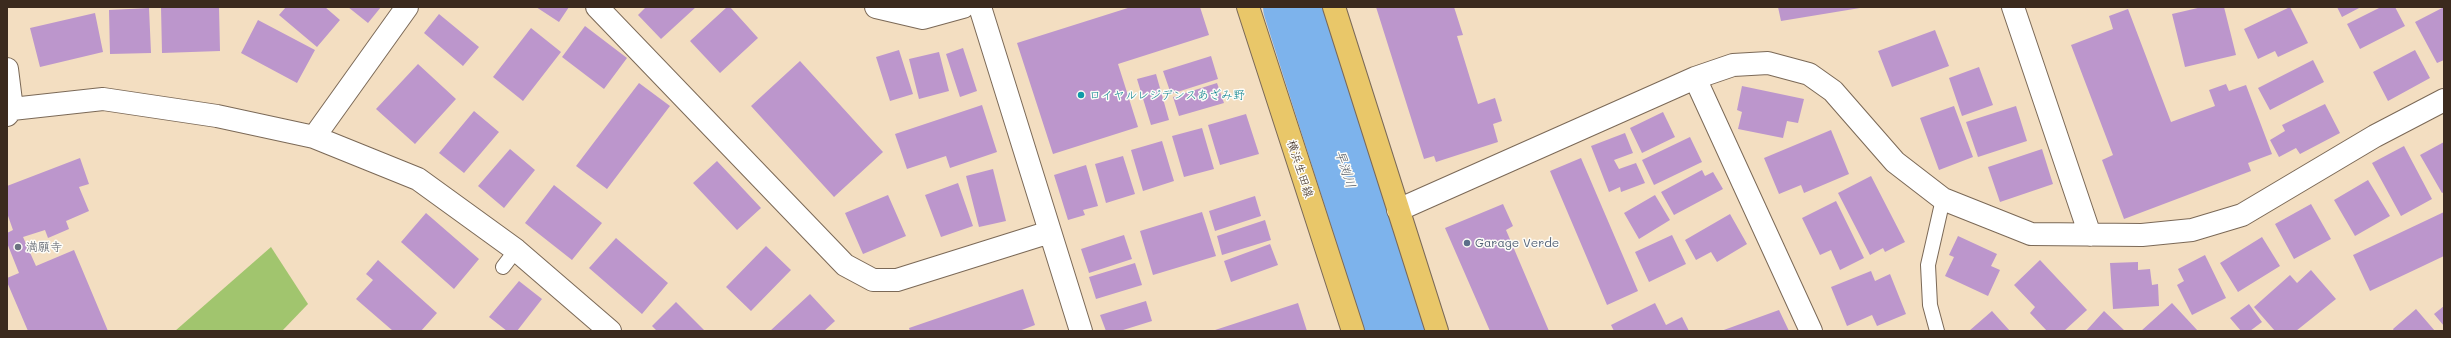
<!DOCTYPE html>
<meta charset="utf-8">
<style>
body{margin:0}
#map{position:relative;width:2451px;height:338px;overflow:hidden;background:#f3dec1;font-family:Mali,sans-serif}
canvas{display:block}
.frame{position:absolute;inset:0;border:8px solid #3b2a1e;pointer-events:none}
</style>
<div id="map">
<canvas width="2451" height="338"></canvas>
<div class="frame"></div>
</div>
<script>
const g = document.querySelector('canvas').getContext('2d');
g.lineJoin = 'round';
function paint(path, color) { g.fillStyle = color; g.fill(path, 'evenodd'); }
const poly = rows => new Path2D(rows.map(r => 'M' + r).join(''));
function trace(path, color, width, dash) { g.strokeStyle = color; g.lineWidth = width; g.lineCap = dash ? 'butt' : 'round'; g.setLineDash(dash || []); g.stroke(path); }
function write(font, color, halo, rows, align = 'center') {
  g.font = font + ' Mali,"Klee One",sans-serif'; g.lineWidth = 3; g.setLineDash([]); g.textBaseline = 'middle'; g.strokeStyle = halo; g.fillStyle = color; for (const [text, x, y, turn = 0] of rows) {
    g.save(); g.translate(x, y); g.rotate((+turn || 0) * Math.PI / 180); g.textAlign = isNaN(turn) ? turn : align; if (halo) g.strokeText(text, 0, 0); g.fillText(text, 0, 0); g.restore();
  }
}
paint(poly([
 [271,247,308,304,282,331,175,331]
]), '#a1c56e');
trace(poly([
 [1294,7,1397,331]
]), '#7db3ec', 62);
paint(poly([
 [161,7,219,7,220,51,162,53],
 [286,7,325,7,340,20,317,47,279,15],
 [348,7,381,7,368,23],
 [536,7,569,7,559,22],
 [646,7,696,7,661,39,638,15],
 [727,7,730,7,758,38,720,73,690,41],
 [1131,7,1200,7,1209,35,1118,64,1138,127,1053,154,1017,43],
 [1376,7,1454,7,1463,35,1457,36,1478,104,1495,98,1502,121,1493,124,1498,142,1436,162,1434,156,1424,159],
 [1778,7,1860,7,1860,8,1781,21],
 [2202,7,2224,7,2236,55,2185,67,2172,14],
 [2290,7,2308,43,2278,57,2275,51,2258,59,2244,29],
 [2337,7,2361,7,2342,17],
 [2381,7,2395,7,2405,26,2360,49,2347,24],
 [2444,7,2444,60,2437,63,2415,22],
 [149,8,151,53,110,54,109,10],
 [2128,9,2171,122,2215,106,2209,90,2226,84,2229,91,2246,85,2272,154,2248,163,2251,171,2124,219,2102,160,2113,155,2071,45,2113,29,2109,16],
 [95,13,103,52,40,67,30,28],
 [439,14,479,47,463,66,424,33],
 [258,20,315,50,297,83,241,53],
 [585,26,627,58,604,89,562,57],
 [531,28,561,52,523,101,493,77],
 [1935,30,1949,66,1892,87,1878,51],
 [963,48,977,91,960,97,946,54],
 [899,50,913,94,890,101,876,57],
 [2415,50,2430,78,2388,101,2373,72],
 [939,52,949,91,919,99,909,59],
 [1211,56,1218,79,1171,94,1163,71],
 [2313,60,2324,82,2270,110,2258,88],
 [800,61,883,152,834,197,751,106],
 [418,64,456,99,415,144,376,109],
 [1979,67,1993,105,1962,116,1949,78],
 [1156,74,1169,120,1151,125,1137,79],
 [639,83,670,106,607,189,576,166],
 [1217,83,1224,103,1179,116,1173,97],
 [1742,86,1804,99,1798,123,1787,121,1783,138,1738,129,1742,112,1737,110],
 [2325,104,2340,133,2300,154,2296,148,2279,157,2270,140,2285,131,2282,125],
 [982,105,997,152,950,168,946,156,907,169,895,134],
 [1954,106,1973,157,1939,170,1920,118],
 [2016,106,2027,141,1978,157,1966,122],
 [474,111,499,132,464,173,439,153],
 [1663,112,1675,137,1642,153,1630,128],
 [1246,114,1259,154,1220,165,1208,125],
 [1202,128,1214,169,1184,177,1172,136],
 [1831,130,1849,174,1804,193,1801,185,1779,194,1764,158],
 [1625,133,1633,153,1614,160,1619,169,1636,163,1645,183,1621,192,1620,187,1609,192,1591,146],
 [1690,137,1702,162,1654,185,1642,160],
 [1162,141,1174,181,1143,191,1131,150],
 [2444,142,2444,192,2442,193,2420,155],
 [2404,146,2432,199,2401,216,2372,163],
 [510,149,535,170,504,208,478,186],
 [2042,149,2053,184,2000,202,1988,167],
 [1123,156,1135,194,1106,203,1095,164],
 [80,158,89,184,79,187,89,211,66,221,69,229,48,238,45,230,23,237,36,266,74,250,108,331,28,331,7,282,7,278,19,273,7,243,7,233,13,230,7,213,7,186],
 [1581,158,1638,291,1607,305,1550,171],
 [717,161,761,208,737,230,693,183],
 [1086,165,1098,206,1083,210,1085,215,1068,220,1054,175],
 [993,169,1006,221,979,227,966,176],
 [1702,170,1705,176,1713,172,1723,189,1674,215,1661,192],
 [1871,176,1905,242,1885,252,1883,248,1870,255,1838,193],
 [2368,180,2390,216,2355,236,2334,200],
 [958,183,973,226,941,237,925,195],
 [554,185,602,223,572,260,525,223],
 [888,195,906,236,863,254,845,213],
 [1655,195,1670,220,1639,239,1624,213],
 [1255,196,1261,216,1215,231,1209,211],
 [1836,201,1864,258,1840,270,1831,250,1820,255,1802,218],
 [1503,204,1513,226,1506,230,1549,331,1490,331,1445,228],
 [2311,204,2331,239,2294,259,2275,224],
 [1202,212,1216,256,1153,275,1140,231],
 [2444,212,2444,256,2370,291,2353,255],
 [426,213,479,259,454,289,401,242],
 [1730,214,1747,244,1717,262,1711,252,1696,260,1685,240],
 [1265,220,1271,240,1222,255,1217,236],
 [1124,235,1132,259,1089,273,1081,249],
 [1672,235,1686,264,1649,282,1635,252],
 [1958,236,1997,254,1991,266,2000,270,1988,296,1945,276,1954,257,1949,255],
 [2262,237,2280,266,2238,292,2220,263],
 [616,238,668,283,642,314,589,268],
 [1270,244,1278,265,1231,282,1224,261],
 [766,246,791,270,751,311,726,287],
 [2205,255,2226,298,2192,315,2177,285,2184,281,2178,269],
 [378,260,437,313,421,331,393,331,356,299,373,280,366,274],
 [2040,260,2087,310,2064,331,2047,331,2030,313,2035,307,2014,285],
 [2138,262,2138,270,2150,269,2152,285,2158,284,2159,306,2113,309,2110,263],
 [1135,263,1142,285,1096,299,1089,277],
 [2311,270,2336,299,2296,331,2275,331,2254,307,2290,275,2297,283],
 [1871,271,1875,281,1890,274,1906,314,1877,326,1872,315,1847,326,1831,287],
 [519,281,542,299,517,331,507,331,489,317],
 [1023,289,1035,325,1019,331,910,331,909,328],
 [810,294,835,321,824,331,770,331],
 [1146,301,1152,321,1120,331,1106,331,1100,315],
 [676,302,705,331,657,331,652,326],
 [1298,303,1307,331,1212,331],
 [1655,303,1666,325,1682,317,1689,331,1614,331,1611,325],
 [2172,303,2198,331,2141,331],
 [2249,304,2262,322,2250,331,2241,331,2230,318],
 [2444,306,2444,326,2434,314],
 [2416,309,2435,331,2394,331,2393,329],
 [1779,310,1789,331,1721,331],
 [1992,311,2010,331,1969,331],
 [2104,311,2125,331,2086,331]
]), '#bc96cc');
const service = poly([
 [503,267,516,250],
 [1937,331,1930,305,1928,265,1943,199]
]);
const minor = poly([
 [597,7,845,265,873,280,897,280,1050,232],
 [876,7,923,18,963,7],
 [980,7,1081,331],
 [2013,7,2090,235],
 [7,69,12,109],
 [1695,78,1811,331],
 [7,115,12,109,103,99,217,116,314,137,418,179,516,250,610,331],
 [314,137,407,7],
 [1398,210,1695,78,1733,65,1768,63,1809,74,1833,91,1895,162,1943,199,2031,234,2142,235,2192,230,2242,215,2375,136,2444,100]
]);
const primary = poly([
 [1248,7,1353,331],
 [1334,7,1437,331]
]);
trace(service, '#7b6957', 16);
trace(minor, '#7b6957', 24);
trace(primary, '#7b6957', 24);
trace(service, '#fff', 14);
trace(minor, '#fff', 22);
trace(primary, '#e9c769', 22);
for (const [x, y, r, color] of [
 [1081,95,4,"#0f9aa8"],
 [1467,243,4,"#5c6f8a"],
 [18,247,4,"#6b7280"]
]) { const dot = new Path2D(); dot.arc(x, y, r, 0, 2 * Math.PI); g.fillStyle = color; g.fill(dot); trace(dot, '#fdfcf7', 1.5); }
write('12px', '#0d838f', '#fdfcf7', [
 ["ロイヤルレジデンスあざみ野",1089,95]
], 'left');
write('12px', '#3b2a1e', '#fdfcf7', [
 ["横浜生田線",1300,169,72]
]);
write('12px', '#4e5e75', '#fdfcf7', [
 ["Garage Verde",1475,243]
], 'left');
write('12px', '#5b616d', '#fdfcf7', [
 ["満願寺",26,247]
], 'left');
write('italic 13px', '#525a66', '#fdfcf7', [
 ["早渕川",1345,169,72]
]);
</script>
